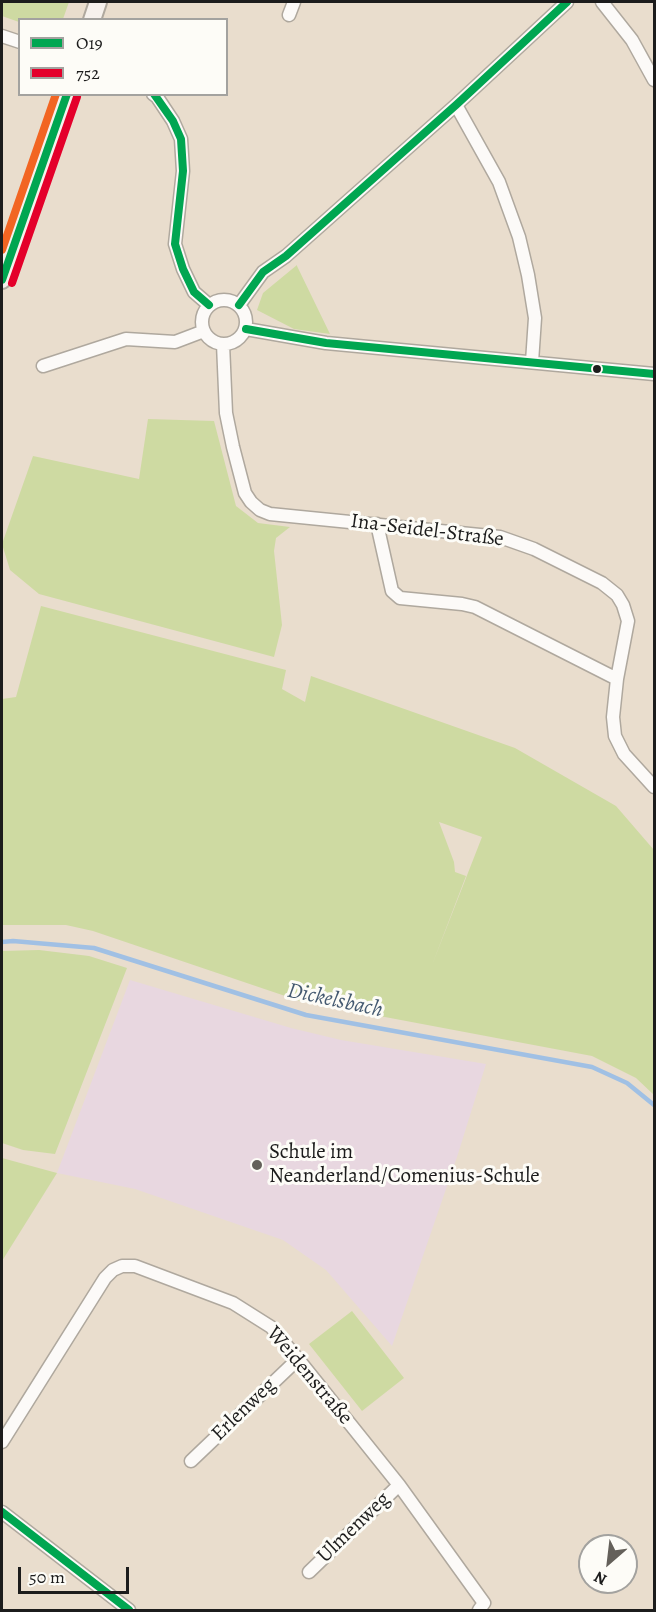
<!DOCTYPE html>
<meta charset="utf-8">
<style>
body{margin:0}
#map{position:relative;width:656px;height:1612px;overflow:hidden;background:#e9ddcd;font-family:Alegreya,serif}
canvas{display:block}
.frame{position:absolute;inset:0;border:3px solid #1c1c1c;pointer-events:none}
.legend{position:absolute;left:18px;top:18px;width:210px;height:78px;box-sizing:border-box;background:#fdfcf7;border:2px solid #a3a29f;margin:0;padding:8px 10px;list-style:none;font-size:18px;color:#1c1c1c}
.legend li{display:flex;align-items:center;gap:12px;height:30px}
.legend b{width:30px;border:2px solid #a3a29f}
.north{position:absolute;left:578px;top:1534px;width:60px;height:60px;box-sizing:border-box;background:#fdfcf7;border:2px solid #a3a29f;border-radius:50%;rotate:208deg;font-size:16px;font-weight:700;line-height:24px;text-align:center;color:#1c1c1c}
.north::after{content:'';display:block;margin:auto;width:21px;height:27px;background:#64605a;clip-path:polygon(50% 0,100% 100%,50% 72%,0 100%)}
.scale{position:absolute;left:18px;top:1567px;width:111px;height:27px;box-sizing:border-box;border:3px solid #1c1c1c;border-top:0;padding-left:8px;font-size:18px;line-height:21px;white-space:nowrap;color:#1c1c1c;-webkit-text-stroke:4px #fdfcf7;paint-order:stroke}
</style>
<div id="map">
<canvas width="656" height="1612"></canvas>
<div class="frame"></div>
<ul class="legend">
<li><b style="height:8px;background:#00a651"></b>O19</li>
<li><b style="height:8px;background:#e4002b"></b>752</li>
</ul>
<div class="north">N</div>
<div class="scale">50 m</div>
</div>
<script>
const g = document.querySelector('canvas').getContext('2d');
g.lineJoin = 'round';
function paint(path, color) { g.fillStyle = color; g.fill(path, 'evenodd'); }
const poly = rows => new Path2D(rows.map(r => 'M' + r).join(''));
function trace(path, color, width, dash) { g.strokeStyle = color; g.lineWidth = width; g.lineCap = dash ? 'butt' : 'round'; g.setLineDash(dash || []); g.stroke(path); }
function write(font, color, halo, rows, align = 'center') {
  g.font = font + ' Alegreya,serif'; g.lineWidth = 6; g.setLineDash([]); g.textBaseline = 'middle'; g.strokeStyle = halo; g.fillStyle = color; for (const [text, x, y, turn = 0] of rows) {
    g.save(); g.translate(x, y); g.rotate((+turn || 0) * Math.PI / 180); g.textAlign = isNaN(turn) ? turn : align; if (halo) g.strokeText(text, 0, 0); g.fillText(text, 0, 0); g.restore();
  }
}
paint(poly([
 [130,980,291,1028,341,1040,486,1064,457,1157,392,1346,326,1270,283,1240,135,1189,57,1173]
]), '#e8d7e0');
paint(poly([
 [2,2,69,2,63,19,20,20,19,22,2,16],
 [297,265,297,266,330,334,294,329,257,310,263,293],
 [148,419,214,421,236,506,258,523,290,527,276,538,274,551,282,625,274,657,39,594,10,570,2,544,33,456,139,479],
 [41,606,286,670,282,689,305,702,311,676,515,748,616,806,654,850,654,1095,636,1078,592,1056,300,1001,93,931,66,925,2,925,2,699,16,697],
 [439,822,482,837,432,965,466,876,455,872,454,862],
 [39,950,89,956,127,968,55,1154,23,1150,2,1143,2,951],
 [2,1158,57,1173,2,1261],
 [352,1311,404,1378,362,1411,309,1344]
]), '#cedaa2');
trace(poly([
 [2,942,13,941,94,948,306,1015,592,1067,627,1083,654,1105]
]), '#a0c0e4', 4.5);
const street = poly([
 [602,2,632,40,654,80],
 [289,15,294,2],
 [2,36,20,42],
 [153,94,157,97,173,121,181,139,183,171,175,244,183,269,194,292,209,305],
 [456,105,499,182,519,237,528,275,535,318,532,362],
 '202 322a22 22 0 1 1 44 0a22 22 0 1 1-44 0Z',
 [239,305,263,272,286,256,456,105,567,2],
 [246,329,326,343,654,374],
 [223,344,226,413,233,447,245,493,251,502,260,510,270,514,500,537,534,549,602,583,617,595,623,605,628,621,617,679,613,717,615,736,624,754,654,787],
 [43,366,126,339,175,342,204,331],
 [377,524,392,591,400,598,462,604,475,607,617,679],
 [2,1442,105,1278,113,1270,122,1266,135,1266,233,1303,271,1327,298,1359,399,1485,484,1603,479,1610],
 [191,1461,298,1359],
 [2,1512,129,1610],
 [309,1572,399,1485]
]);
const secondary = poly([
 [92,20,98,2],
 [2,280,67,94]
]);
trace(street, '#afa89e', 15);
trace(secondary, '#afa89e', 20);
trace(street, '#fcfaf8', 12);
trace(secondary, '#f6f1ed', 16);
trace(poly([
 [154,94,173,121,181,139,183,171,175,244,183,269,194,292,209,305],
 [2,280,67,94],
 [239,305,263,272,286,256,456,105,567,2],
 [246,329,326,343,654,374],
 [2,1512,129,1610]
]), '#00a651', 8);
trace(poly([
 [12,283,77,97]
]), '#e4002b', 8);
trace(poly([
 [2,250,56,94]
]), '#f26522', 8);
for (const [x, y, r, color] of [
 [597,369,5,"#1c1c1c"],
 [257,1165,6,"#64605a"]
]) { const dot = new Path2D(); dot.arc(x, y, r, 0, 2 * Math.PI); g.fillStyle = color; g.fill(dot); trace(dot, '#fdfcf7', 2); }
write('21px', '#1c1c1c', '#fdfcf7', [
 ["Ina-Seidel-Straße",427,531,7],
 ["Weidenstraße",309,1376,50],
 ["Erlenweg",244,1410,-44],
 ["Ulmenweg",354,1528,-44]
]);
write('21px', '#1c1c1c', '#fdfcf7', [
 ["Schule im",269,1153],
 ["Neanderland/Comenius-Schule",269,1177]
], 'left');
write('italic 22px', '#445970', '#fdfcf7', [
 ["Dickelsbach",335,1001,12]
]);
</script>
